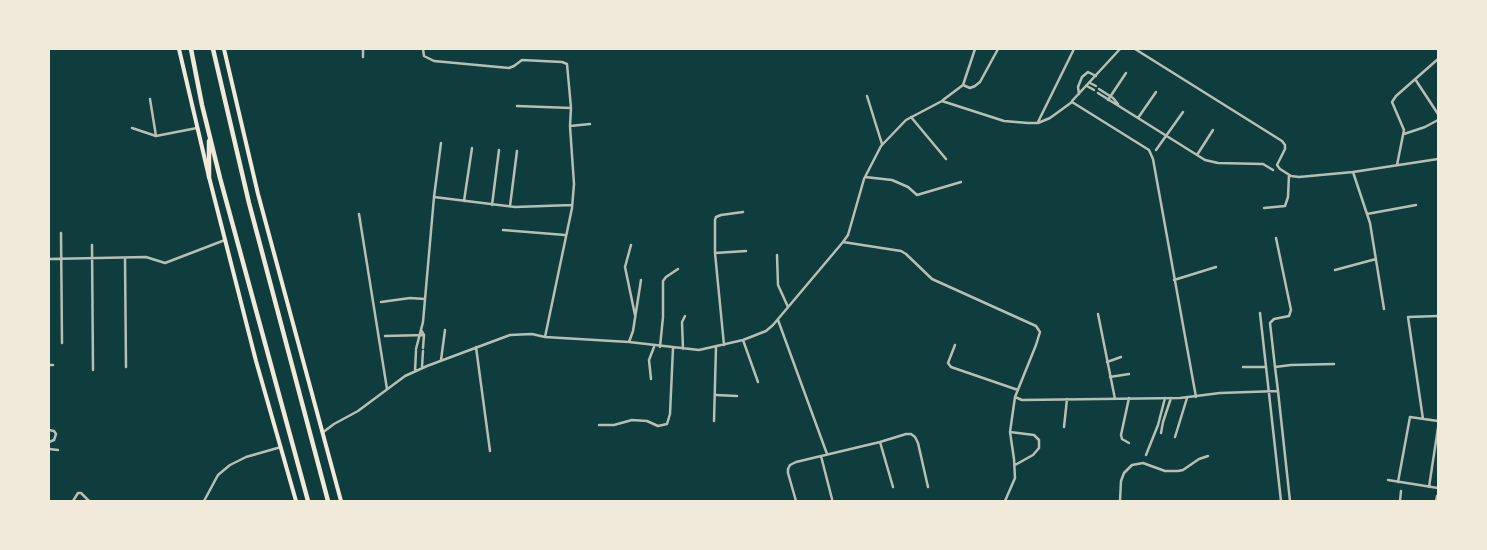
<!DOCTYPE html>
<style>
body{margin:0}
#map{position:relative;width:1487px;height:550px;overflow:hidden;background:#0f3d3e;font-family:"Archivo Narrow",sans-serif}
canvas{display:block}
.frame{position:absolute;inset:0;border:50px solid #f1e9da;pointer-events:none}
</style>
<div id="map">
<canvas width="1487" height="550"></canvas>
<div class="frame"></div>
</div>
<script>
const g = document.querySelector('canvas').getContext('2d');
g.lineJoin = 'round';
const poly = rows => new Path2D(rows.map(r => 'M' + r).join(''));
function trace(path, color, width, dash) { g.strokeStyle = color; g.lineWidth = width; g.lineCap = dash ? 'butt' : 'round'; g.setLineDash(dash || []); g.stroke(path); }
trace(poly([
 [363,49,363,57],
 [423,49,424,56,434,61,509,68,514,66,522,60,562,62,567,64,571,108,570,126,574,184,572,208,545,337],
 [1135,49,1282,141,1285,145,1285,149,1277,165,1280,169,1291,176,1299,177,1353,172,1438,159],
 [1415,79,1438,114],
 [1090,83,1096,86],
 [963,85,970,88,975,86,980,82,998,49],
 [1087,86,1094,90],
 [1099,89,1113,98,1118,104],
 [1098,93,1205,160,1218,163,1263,164,1273,170],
 [1079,94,1078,87,1082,77,1088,72,1096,76],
 [867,96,882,144],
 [150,99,156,136],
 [943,100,963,85,975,49],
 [1108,100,1126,73],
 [1072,101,1120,49],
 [517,106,571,108],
 [911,117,946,159],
 [1138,118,1156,92],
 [1038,122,1074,49],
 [570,126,590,124],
 [132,128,156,136,197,128],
 [1404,134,1425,127,1438,120],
 [1156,150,1183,112],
 [1197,155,1213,130],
 [1397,165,1404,130,1392,102,1396,96,1438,59],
 [1353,172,1370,223,1384,309],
 [865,177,892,180,908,187,917,195,961,182],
 [434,197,441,143],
 [464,201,472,148],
 [492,205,499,150],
 [510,206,517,151],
 [1264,208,1285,206,1288,197,1289,175],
 [359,214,387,389],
 [1367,214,1416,205],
 [503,230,565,235],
 [61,233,62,343],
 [843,242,901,251,906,254,932,279,1036,326,1040,332,1036,345,1015,397,1022,400,1180,398,1220,393,1278,391,1290,501],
 [92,245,93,370],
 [631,245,625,267,635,315],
 [715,253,746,251],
 [777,255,778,285,788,307],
 [125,258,126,367],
 [49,259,146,257,165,263,225,240],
 [1335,270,1376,259],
 [1174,280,1216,267],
 [381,302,410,298,425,299],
 [1260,313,1281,501],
 [1098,314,1115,399],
 [778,320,827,454],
 [421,330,424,335,423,348],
 [385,336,424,335],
 [743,340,758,382],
 [629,342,633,331,641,280],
 [724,345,715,253,715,220,716,217,721,215,743,212],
 [955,345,948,363,951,367,1018,390],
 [476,347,490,451],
 [660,347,663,317,663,281,666,277,678,269],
 [416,349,423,322,434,197,515,207,572,205],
 [683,349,682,322,685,316],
 [441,360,445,330],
 [1107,362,1121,357],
 [49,365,53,365],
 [422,367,423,351],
 [1243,367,1266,367],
 [1275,367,1270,323,1274,319,1289,316,1291,310,1276,238],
 [415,371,416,351],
 [1110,377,1129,374],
 [651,379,649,360,654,347],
 [1278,391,1275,367,1291,365,1334,364],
 [716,395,737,396],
 [1423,419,1408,317,1438,316],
 [714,421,716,347],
 [599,425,614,425,632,420,647,421,658,426,667,424,670,414,673,348],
 [1064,427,1067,399],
 [49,430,54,431,56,434,54,440,49,442],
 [1010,432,1034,435,1039,440,1039,448,1033,455,1015,465],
 [322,433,334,424,358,411,405,376,427,366,510,335,532,334,545,337,629,342,699,350,743,340,766,331,773,325,843,242,848,235,864,179,881,146,906,120,942,101,1004,121,1028,123,1038,123,1050,118,1072,102,1149,150,1153,159,1196,397],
 [1161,433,1163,422,1171,398],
 [1175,437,1187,398],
 [880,442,893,487],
 [1129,443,1122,439,1121,435,1129,398],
 [49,449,58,450],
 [1146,455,1158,425,1165,398],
 [821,456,832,499],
 [1388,480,1438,488],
 [1398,482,1410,417,1438,421],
 [1429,487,1438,428],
 [73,501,78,493,81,493,89,501],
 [204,501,218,475,230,465,246,457,281,447],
 [796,501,788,473,788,469,790,465,796,462,880,442,906,434,911,434,915,437,918,443,928,487],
 [1005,501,1015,478,1014,459,1010,432,1015,397],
 [1120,501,1121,481,1124,473,1132,465,1143,463,1165,471,1178,471,1183,470,1199,459,1208,456],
 [1400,501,1401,491],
 [1436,501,1437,496]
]), '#b8beb3', 2.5);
trace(poly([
 [179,49,209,177,256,361,296,501],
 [224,49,258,194,341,501]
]), '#f1e9da', 4);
trace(poly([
 [191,49,202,105,220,178,308,501],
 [213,49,249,203,328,501],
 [209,177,209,141]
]), '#f1e9da', 4.5);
</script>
